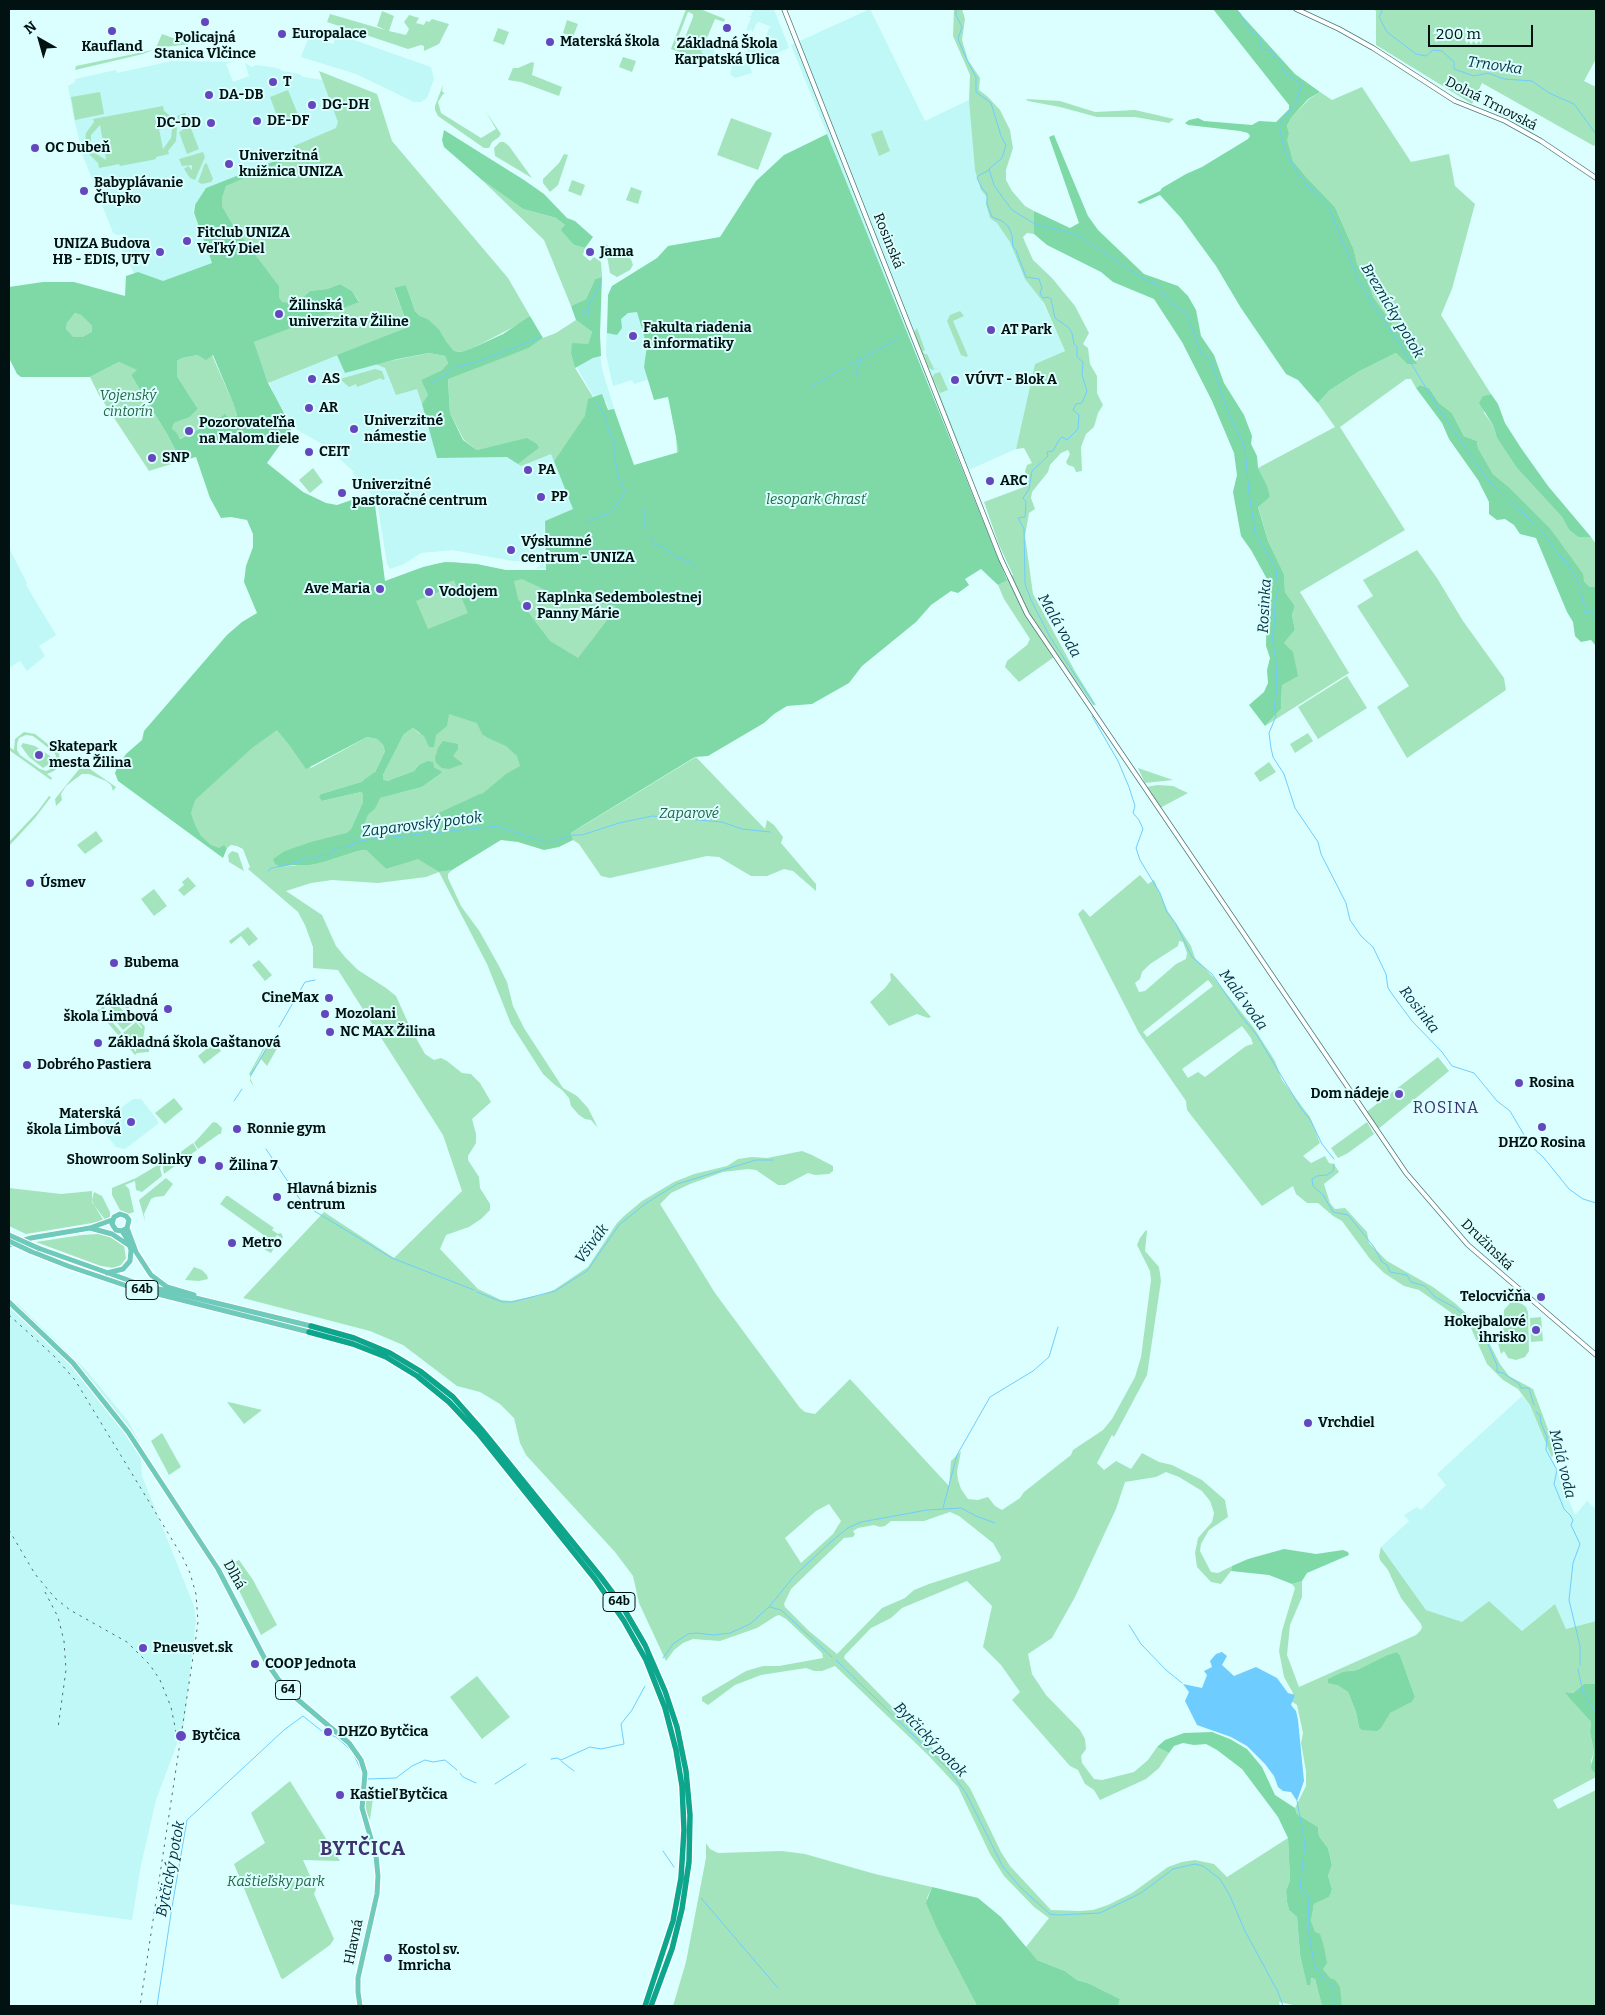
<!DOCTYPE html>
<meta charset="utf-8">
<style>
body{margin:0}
#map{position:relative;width:1605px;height:2015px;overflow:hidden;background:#dafffe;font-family:Bitter,serif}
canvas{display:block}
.frame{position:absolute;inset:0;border:10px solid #021212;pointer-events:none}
.north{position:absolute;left:15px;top:15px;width:50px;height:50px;-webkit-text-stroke:4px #dafffe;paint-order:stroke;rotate:322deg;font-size:14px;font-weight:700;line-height:20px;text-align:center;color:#021212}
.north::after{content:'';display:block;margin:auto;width:18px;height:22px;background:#021212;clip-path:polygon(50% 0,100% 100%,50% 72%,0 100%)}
.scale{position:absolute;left:1428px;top:25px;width:105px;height:22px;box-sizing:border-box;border:2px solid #021212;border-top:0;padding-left:6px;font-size:15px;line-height:18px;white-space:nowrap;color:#021212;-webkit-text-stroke:4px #dafffe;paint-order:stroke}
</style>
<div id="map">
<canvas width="1605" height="2015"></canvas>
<div class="frame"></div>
<div class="north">N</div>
<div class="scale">200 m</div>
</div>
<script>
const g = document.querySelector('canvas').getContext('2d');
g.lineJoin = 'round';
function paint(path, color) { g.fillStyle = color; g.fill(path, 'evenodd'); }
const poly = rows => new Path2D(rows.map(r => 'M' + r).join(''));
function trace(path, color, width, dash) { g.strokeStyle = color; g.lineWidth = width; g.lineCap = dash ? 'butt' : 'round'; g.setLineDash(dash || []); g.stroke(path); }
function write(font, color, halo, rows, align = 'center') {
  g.font = font + ' Bitter,serif'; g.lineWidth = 4; g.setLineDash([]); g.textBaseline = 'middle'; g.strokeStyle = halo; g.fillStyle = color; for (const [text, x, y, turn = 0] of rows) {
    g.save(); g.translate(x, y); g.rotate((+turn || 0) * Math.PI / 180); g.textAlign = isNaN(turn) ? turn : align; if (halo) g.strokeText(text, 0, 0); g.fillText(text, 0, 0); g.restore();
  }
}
paint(poly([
 [754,9,774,9,789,48,749,64,752,73,735,78,730,74,732,67,704,57,701,52,704,45,714,49,714,52,728,57,731,52,734,53,733,56,743,59,748,50,744,48,748,36,751,35,754,37,750,47,764,52,769,38,766,37,769,28,772,27,759,22,756,24,753,32,750,29,749,31,746,30,751,18,748,16,751,16,752,13,750,11,753,12],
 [870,9,925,121,969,100,982,168,1065,351,1035,364,1016,449,964,472,791,45],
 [337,34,431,67,434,79,427,98,421,102,414,102,356,74,301,57,309,36,333,44],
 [172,61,232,62,226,64,233,82,249,76,245,63,252,67,256,65,277,68,283,71,299,74,303,77,323,80,392,144,194,205,193,212,212,263,266,257,442,374,445,456,552,435,573,509,545,521,543,563,545,567,550,568,536,569,540,566,540,563,513,561,452,550,421,553,404,564,390,569,387,564,378,507,375,499,353,473,354,472,327,447,294,428,274,395,267,375,135,275,119,245,119,240,125,237,124,234,118,235,113,233,83,156,74,119,68,86,75,82,75,79,116,70,117,73],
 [643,308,662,375,634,384,632,380,613,386,606,355,607,319],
 [600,355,602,369,616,415,611,416,606,401,598,404,576,366],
 [9,548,27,583,26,585,56,635,39,646,45,656,27,671,20,661,9,668],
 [133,1099,141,1099,158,1121,158,1124,125,1149,116,1147,104,1132,105,1120],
 [9,1300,18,1304,86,1370,128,1421,140,1443,142,1476,194,1606,196,1621,184,1725,156,1800,141,1865,132,1920,9,1904],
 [1522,1396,1530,1405,1575,1515,1587,1501,1596,1509,1596,1621,1566,1629,1555,1604,1522,1631,1489,1601,1462,1623,1426,1610,1381,1547,1409,1521,1404,1515,1417,1507,1421,1510,1446,1485,1437,1474]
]), '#bff8f7');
paint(poly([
 [686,9,700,9,725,19,724,22,715,19,701,52,704,55,701,59,671,49],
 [688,12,693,14,693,17,680,50,674,48],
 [954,9,962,9,965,19,962,40,968,60,980,78,979,90,988,97,1000,110,1010,130,1013,148,1006,170,1006,180,1012,191,1025,206,1034,211,1034,234,1027,233,1023,237,1025,242,1033,260,1052,278,1075,306,1089,333,1083,344,1088,348,1090,364,1097,376,1097,393,1103,405,1098,413,1094,427,1086,434,1081,447,1082,471,1076,472,1074,467,1068,465,1066,462,1070,454,1068,450,1061,453,1050,465,1048,472,1032,492,1031,498,1035,509,1029,513,1025,536,1033,594,1076,673,1096,705,1093,705,1057,655,1019,682,1005,667,1007,661,1027,645,1030,639,1004,599,998,585,1013,575,999,545,984,502,1024,487,1029,480,1026,476,1025,471,1027,465,1032,463,1024,448,1016,449,1035,364,1065,351,1044,303,1025,279,1010,242,997,223,990,218,986,204,987,197,981,190,975,170,969,100,970,75,953,36],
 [1373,9,1596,9,1596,59,1584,81,1596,87,1596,143,1594,146,1482,83,1472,104,1376,45,1376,11],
 [382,11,394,16,389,31,406,35,409,29,404,22,409,15,419,18,416,23,424,25,426,21,429,22,432,19,449,24,439,44,424,51,424,46,421,45,408,49,327,22,330,14,385,30,377,26],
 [567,20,578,24,573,37,563,33],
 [498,28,509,32,504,45,493,41],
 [162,34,189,44,208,42,156,48],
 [153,50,143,54,75,70,76,66],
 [623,57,636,61,632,72,619,67],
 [532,62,534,63,532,75,562,87,559,96,521,82,508,80,513,68,518,68],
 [319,71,377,94,392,141,508,278,530,316,523,322,475,347,461,352,454,351,446,341,439,329,428,319,420,316,415,311,406,285,394,289,408,327,268,383,254,342,359,301,352,291,340,284,327,289,310,291,302,300,294,304,282,303,279,297,279,286,233,225,222,206,222,198,226,186,290,159,294,146,336,128,338,122],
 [443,85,442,91,445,94,443,94,438,102,441,113,481,138,496,129,486,112,501,134,499,137,492,142,489,148,484,148,438,116,435,110,435,106],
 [1362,87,1411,162,1449,154,1455,186,1475,204,1452,289,1441,315,1491,394,1483,396,1484,413,1493,425,1497,438,1516,467,1562,517,1569,530,1578,537,1591,537,1596,544,1596,587,1590,587,1584,581,1549,527,1510,488,1493,474,1478,448,1477,441,1464,436,1452,413,1439,403,1429,388,1420,385,1416,388,1411,379,1406,379,1340,427,1405,530,1300,592,1349,673,1265,726,1281,709,1284,643,1295,630,1292,615,1295,606,1285,592,1284,574,1268,541,1258,506,1270,497,1258,468,1335,427,1318,403,1330,390,1358,372,1396,353,1407,364,1416,364,1407,344,1374,298,1364,273,1357,264,1354,250,1335,207,1307,178,1293,161,1286,140,1289,133,1287,126,1291,118,1309,99,1320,92,1332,100],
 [288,90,299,117,280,124,270,97],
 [100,92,104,114,75,120,71,97],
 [1026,99,1060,101,1095,112,1135,110,1174,119,1169,123,1135,117,1097,117,1060,107,1028,101],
 [163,106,164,111,172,117,177,128,176,141,168,151,169,154,156,157,156,159,152,160,120,166,119,164,99,168,98,163,88,153,85,143,86,133,94,122,93,119],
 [156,114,164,117,172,129,171,138,163,149],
 [100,125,106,159,106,160,95,153,91,145,91,135],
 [185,113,199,149,187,154,179,132,183,130,177,116],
 [731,118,772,133,758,170,717,155],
 [882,130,890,151,879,156,871,134],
 [500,142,504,142,509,146,532,178,495,156,494,148],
 [203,152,205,157,195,180,190,178,184,169,188,166,192,170,192,165,182,166,179,159],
 [564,154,568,155,558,185,550,192,543,183,543,179,559,163],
 [205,163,207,164,213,179,211,182,202,184,198,182],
 [482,180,523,209,556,218,565,225,574,245,585,248,583,255,590,261,594,257,601,262,602,277,595,279,586,299,571,306,544,240],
 [572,180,585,185,581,196,568,191],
 [631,187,642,191,638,204,626,200],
 [605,244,631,259,633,265,630,270,617,277,610,273],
 [960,311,964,316,953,321,968,356,966,357,961,355,947,321,950,315],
 [75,313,81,315,92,326,93,332,82,337,73,338,66,329,67,323],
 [576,320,592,332,588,344,571,354,575,368,593,397,588,400,586,416,554,461,551,454,521,466,518,464,539,448,527,439,477,450,464,440,450,413,448,378,529,348,543,338,556,333],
 [917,328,925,350,923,351,924,354,927,354,934,369,940,368,932,370,928,367,914,332],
 [429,353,445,356,448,363,442,370,421,380,428,395,422,404,417,389,396,395,385,368,376,364],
 [198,355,212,355,233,403,237,415,231,421,224,415,210,425,204,416,201,419,201,428,179,439,172,429,174,423,190,417,198,409,177,376,177,361,182,358],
 [119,362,138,370,131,375,167,434,181,461,149,471,99,395,90,377],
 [375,369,382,371,385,379,382,380,381,378,357,387,356,384,349,387,340,379],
 [940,372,948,390,940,393,933,378,967,464,932,379,934,374],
 [676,435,964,478,447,818,281,867,324,862,358,851,366,850,386,869,418,858,439,872,452,870,448,874,448,878,461,906,480,932,500,968,507,982,513,1006,524,1028,563,1088,577,1096,588,1108,598,1128,591,1120,585,1119,579,1115,571,1106,569,1098,562,1090,555,1085,543,1074,511,1024,487,964,439,872,426,877,378,883,332,880,311,883,286,891,322,915,336,946,345,957,358,970,386,988,396,996,410,1027,425,1054,434,1060,441,1058,447,1061,462,1073,471,1074,480,1083,491,1102,472,1119,476,1134,476,1143,468,1156,468,1160,479,1177,480,1188,490,1204,490,1210,481,1219,469,1227,446,1235,440,1249,478,1289,501,1300,511,1301,541,1295,554,1290,588,1267,617,1223,624,1216,642,1201,674,1182,694,1174,727,1166,738,1159,752,1157,767,1158,802,1151,812,1155,833,1166,833,1171,829,1174,815,1175,808,1173,785,1185,778,1185,756,1170,748,1169,723,1172,690,1184,671,1193,660,1204,715,1293,800,1408,805,1412,815,1414,850,1379,949,1486,951,1461,961,1451,957,1472,958,1480,961,1489,968,1499,978,1500,988,1497,995,1506,1002,1510,1020,1498,1024,1492,1071,1455,1073,1450,1103,1430,1112,1419,1135,1377,1141,1357,1151,1280,1150,1271,1137,1245,1140,1238,1146,1230,1147,1231,1145,1251,1159,1267,1161,1281,1147,1375,1114,1437,1112,1435,1097,1463,1104,1470,1116,1461,1131,1469,1142,1453,1159,1462,1172,1465,1202,1480,1225,1500,1228,1517,1209,1530,1201,1544,1200,1551,1211,1572,1218,1573,1232,1566,1231,1571,1221,1584,1211,1582,1197,1567,1195,1553,1198,1538,1212,1522,1214,1513,1210,1501,1202,1491,1179,1477,1166,1472,1156,1477,1125,1482,1116,1509,1075,1597,1052,1638,1028,1654,1032,1674,1046,1695,1080,1730,1085,1739,1086,1749,1081,1756,1082,1763,1094,1779,1102,1780,1134,1772,1148,1760,1157,1747,1169,1753,1159,1768,1146,1779,1100,1800,1094,1790,1085,1784,1078,1770,1070,1766,1012,1700,1020,1692,1001,1665,983,1647,992,1606,967,1581,902,1608,891,1618,871,1628,845,1655,844,1658,961,1777,970,1788,1001,1852,1010,1866,1051,1910,1080,1911,1093,1910,1108,1905,1132,1893,1168,1867,1182,1862,1195,1860,1214,1864,1227,1877,1288,1838,1290,1880,1286,1891,1287,1902,1289,1910,1297,1917,1300,1955,1307,1984,1310,1978,1315,1979,1322,2006,1294,2006,1293,2005,1279,2002,1280,2006,1117,2006,1120,1999,1088,1983,1077,1980,1065,1971,1037,1960,1031,1955,1026,1947,1049,1918,1034,1907,1004,1876,990,1854,958,1787,927,1754,835,1666,822,1671,814,1671,806,1668,761,1675,735,1685,708,1705,702,1701,702,1697,746,1671,763,1666,779,1666,823,1658,822,1653,786,1619,779,1615,776,1616,757,1628,720,1641,693,1639,683,1643,674,1650,666,1661,639,1603,633,1576,615,1552,526,1455,520,1443,514,1418,500,1404,480,1392,457,1386,403,1345,370,1331,243,1298,324,1212,394,1258,462,1191,443,1135,338,970,313,968,313,947,305,925,298,912,248,869,250,867,243,849,237,846,231,845,227,848,225,846,222,853,166,815,185,806,231,636,311,768,367,737,377,739,383,745,385,751,381,759,375,772,370,777,361,782,321,794,322,801,361,792,363,794,363,802,351,829,346,833,331,838,362,831,368,815,375,809,379,798,422,787,443,772,434,767,419,765,414,771,387,781,383,779,383,775,404,734,413,728,420,734,348,595,435,564,453,562,472,564,409,582,440,591,438,586,454,579,511,571,550,573,677,453],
 [829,1504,841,1521,833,1534,801,1563,785,1538,816,1511],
 [950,1512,959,1516,993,1543,1001,1557,1000,1561,929,1584,914,1590,905,1598,882,1608,837,1654,809,1631,785,1607,784,1604,791,1589,844,1538,853,1537,855,1534,853,1531,858,1528,874,1525,880,1527,885,1526,891,1521,924,1521],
 [313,468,323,482,310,493,299,480],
 [1417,550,1437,578,1463,621,1504,678,1506,690,1407,758,1377,707,1409,686,1357,606,1373,596,1363,580],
 [1347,676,1367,708,1318,739,1298,707],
 [24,732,35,734,58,752,60,758,59,766,54,771,47,774,52,778,51,780,9,750,9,747,14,750,15,739],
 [26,735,33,736,55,753,57,761,53,768,46,771,40,769,20,755,17,750,17,744,19,738],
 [1308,733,1313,741,1295,753,1290,744],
 [23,743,35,746,50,756,52,760,51,763,43,768,29,757,21,746],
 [696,757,765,829,767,820,774,825,783,837,781,843,816,884,816,891,793,871,784,869,767,876,751,876,719,857,707,856,610,878,601,876,579,844,573,840,571,833],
 [1269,762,1276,772,1260,782,1254,773],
 [80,768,90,769,116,787,113,791,111,785,106,781,89,774,82,774,66,786,61,794,62,800,56,806,55,799],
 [1138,768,1173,780,1145,783],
 [1157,785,1173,786,1188,793,1160,808,1147,787],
 [49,796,51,797,35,818,9,846,9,842,38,811],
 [96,831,103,841,85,854,77,845],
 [232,851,238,853,244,871,229,862,228,855],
 [1140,875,1148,884,1154,880,1167,910,1191,946,1195,958,1214,978,1254,1028,1275,1061,1282,1080,1310,1117,1320,1143,1303,1156,1311,1163,1325,1156,1329,1163,1334,1164,1339,1172,1324,1184,1330,1203,1335,1209,1345,1208,1367,1232,1369,1243,1387,1261,1433,1287,1456,1304,1481,1327,1500,1364,1509,1376,1533,1389,1555,1448,1552,1458,1530,1405,1518,1389,1503,1380,1487,1364,1470,1326,1419,1290,1404,1286,1384,1273,1370,1259,1342,1221,1333,1216,1318,1203,1307,1203,1296,1194,1293,1186,1262,1206,1187,1110,1186,1101,1139,1033,1078,914,1083,909,1090,917],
 [1179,941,1183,942,1187,953,1186,959,1176,964,1145,991,1139,992,1135,983,1140,979,1142,972,1150,964,1178,946],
 [1208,980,1213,986,1147,1037,1143,1032],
 [1242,1026,1251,1038,1253,1044,1246,1046,1205,1077,1198,1072,1188,1078,1182,1069],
 [188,877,196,886,184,896,178,890,184,885,182,882],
 [154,889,167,906,154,916,141,899],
 [248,927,258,939,249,946,241,936,231,944,229,941],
 [259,960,272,975,265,981,252,965],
 [892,973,931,1017,928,1018,917,1014,889,1026,870,1002,885,988,891,980,890,974],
 [110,997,122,999,145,1027,143,1039,136,1044,130,1045,136,1052,136,1045,149,1044,149,1052,137,1053,135,1055,97,1010,101,1009,104,1002],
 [113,999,120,1001,142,1027,142,1029,136,1022,123,1033,129,1041,104,1013,105,1004],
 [116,1003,133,1022,123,1030,107,1011],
 [215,1042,221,1051,204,1064,198,1056],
 [273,1042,279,1045,267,1066,261,1059,250,1078,254,1087,250,1081,250,1075,249,1074,263,1049,265,1048,252,1071,266,1048],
 [1438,1057,1449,1071,1377,1130,1365,1113],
 [174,1098,183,1109,165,1124,155,1113],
 [213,1122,217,1123,222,1128,221,1134,219,1134,198,1149,194,1143],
 [1367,1122,1374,1134,1348,1153,1338,1158,1331,1148],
 [193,1143,197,1150,190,1155,191,1157,188,1161,180,1162,164,1174,163,1168,164,1164],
 [163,1162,160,1168,162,1176,142,1192,136,1190,135,1181,125,1185,129,1189,134,1212,128,1214,120,1210,112,1195,112,1188,136,1178],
 [166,1178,173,1184,164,1196,155,1197,151,1199,144,1214,145,1221,139,1200],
 [9,1188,61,1194,92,1191,92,1202,104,1221,26,1234,9,1226],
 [94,1192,102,1196,110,1212,110,1217,106,1221,94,1205,92,1200],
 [226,1196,228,1196,274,1228,272,1230,278,1234,280,1233,282,1234,283,1239,277,1235,270,1245,274,1248,271,1253,259,1246,265,1236,220,1204],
 [98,1234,107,1234,113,1237,124,1246,126,1258,121,1265,114,1268,101,1266,36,1242,82,1235],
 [194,1267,202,1270,207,1275,208,1279,199,1281,185,1280],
 [1515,1302,1522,1304,1526,1307,1528,1312,1529,1351,1525,1357,1516,1360,1508,1358,1504,1351,1501,1354,1497,1340,1503,1340,1504,1310,1510,1303],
 [1541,1317,1543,1341,1531,1342,1530,1318],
 [227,1402,233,1403,262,1410,244,1424],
 [162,1433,181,1467,169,1475,151,1441],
 [1381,1547,1426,1610,1462,1622,1489,1601,1522,1631,1555,1604,1566,1629,1596,1621,1596,1684,1584,1684,1573,1693,1566,1692,1570,1699,1591,1722,1590,1732,1594,1752,1591,1761,1596,1777,1553,1800,1558,1809,1596,1790,1595,1820,1596,1827,1596,2006,1342,2006,1339,1987,1330,1979,1323,1969,1311,1921,1314,1904,1329,1897,1331,1893,1332,1889,1328,1876,1332,1865,1328,1848,1319,1836,1318,1827,1297,1814,1295,1808,1306,1786,1306,1771,1301,1743,1303,1733,1297,1705,1291,1701,1293,1693,1284,1677,1279,1651,1282,1631,1295,1588,1292,1584,1302,1581,1302,1597,1290,1625,1287,1655,1299,1687,1416,1635,1420,1631,1422,1628,1421,1624,1401,1598,1388,1570,1380,1560,1379,1556],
 [1397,1652,1400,1655,1415,1697,1412,1702,1404,1706,1359,1727,1356,1712,1348,1692,1337,1685,1349,1671,1357,1670,1387,1655],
 [239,1560,253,1580,277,1625,261,1635,227,1566],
 [477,1676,510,1717,482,1739,450,1697],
 [290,1781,340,1861,303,1860,316,1889,314,1894,334,1939,330,1945,283,1979,281,1978,234,1864,265,1843,251,1813],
 [367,1785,373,1798,370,1820,366,1811,365,1801],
 [706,1843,710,1849,718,1853,782,1851,805,1854,875,1874,932,1887,927,1898,939,1933,977,2006,673,2006,686,1962,706,1858]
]), '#a3e4bd');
paint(poly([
 [1213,9,1237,10,1295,74,1320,92,1308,99,1291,118,1287,126,1289,133,1287,140,1293,161,1307,178,1335,207,1354,250,1357,264,1364,273,1374,298,1407,344,1417,364,1407,364,1396,353,1358,372,1330,390,1318,403,1298,380,1286,374,1241,308,1216,266,1181,218,1160,195,1140,204,1137,202,1160,191,1162,188,1186,174,1202,167,1248,139,1250,136,1248,133,1240,131,1188,125,1185,123,1189,120,1198,118,1204,121,1252,125,1259,121,1276,122,1289,109,1289,105],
 [444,130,524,180,544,194,567,218,575,221,593,237,585,248,574,245,561,230,565,225,556,218,523,209,482,180,444,147,442,140],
 [827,134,1007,580,998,585,981,569,965,579,969,585,958,593,951,591,931,605,916,622,862,666,849,683,812,704,787,706,774,714,764,723,708,756,695,757,582,826,571,833,573,840,559,847,544,850,518,842,501,840,452,870,439,872,418,859,386,869,366,850,358,851,324,862,309,865,293,865,281,867,275,864,273,859,285,851,311,842,346,833,351,829,363,802,363,794,361,792,322,801,319,797,321,794,361,782,375,772,385,751,383,745,377,739,367,737,306,769,290,746,277,730,252,748,195,800,191,813,195,825,201,836,211,845,219,848,224,845,227,848,223,858,118,781,115,773,118,766,126,754,142,740,144,731,227,635,242,622,257,613,244,582,246,566,253,547,253,534,247,520,231,517,221,518,210,498,196,457,181,461,167,434,131,375,137,370,119,362,90,377,21,377,17,374,9,358,9,287,43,282,74,282,125,296,126,276,138,272,163,281,212,263,194,213,195,205,206,188,290,155,290,159,226,186,222,198,222,206,233,225,279,286,279,297,282,302,294,304,302,299,310,291,327,289,340,284,352,291,359,302,254,342,268,383,292,428,267,463,303,492,326,503,337,505,366,495,375,505,385,581,423,567,445,562,477,564,506,570,546,570,545,521,573,509,554,461,585,416,588,399,602,394,608,410,614,409,634,465,679,452,668,397,654,400,644,367,647,346,637,312,628,313,621,319,622,328,617,335,607,333,608,295,612,286,657,258,668,246,720,237,756,181,784,155],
 [75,313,81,315,92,326,92,332,82,337,73,337,66,329,67,323],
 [198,355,206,360,213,355,233,403,237,415,231,421,225,414,210,425,204,416,201,418,201,428,180,439,176,432,172,429,174,423,190,417,198,409,177,376,177,361,182,358],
 [522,579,560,597,616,606,605,623,578,658,550,641,518,599,514,581],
 [454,580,468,613,428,629,416,601,441,591,439,586],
 [449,714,477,723,482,734,488,738,506,746,517,756,520,766,506,774,482,794,480,794,421,821,376,827,362,831,368,815,375,809,380,798,422,787,443,772,434,767,433,762,428,761,419,765,414,771,387,781,383,779,383,775,404,734,413,728,424,736,429,747,434,747,436,735,447,726],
 [1054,135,1088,216,1098,230,1144,274,1178,286,1188,296,1196,310,1201,336,1214,355,1224,383,1244,415,1252,436,1251,444,1257,456,1258,468,1267,486,1270,497,1258,507,1268,541,1284,574,1285,592,1295,606,1292,615,1295,630,1284,643,1293,652,1298,676,1282,685,1281,709,1265,726,1249,705,1264,692,1268,683,1267,670,1270,658,1266,646,1267,579,1251,550,1241,536,1233,492,1237,475,1234,453,1212,401,1182,342,1154,299,1113,282,1101,272,1047,245,1034,234,1034,211,1070,228,1079,223,1049,137],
 [602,277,600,334,601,356,593,358,575,368,571,354,572,343,588,344,592,332,576,320,571,306,586,299,595,279],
 [406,285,415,311,420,316,428,319,439,329,446,341,454,351,461,352,475,347,503,334,530,316,543,338,529,348,448,379,450,413,463,440,477,450,527,438,537,444,539,448,518,464,507,457,437,458,422,404,428,395,421,380,442,370,448,363,445,356,429,353,397,359,345,373,337,355,408,327,394,288],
 [1420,385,1429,388,1439,403,1452,413,1464,436,1477,441,1478,448,1493,474,1510,488,1549,527,1583,574,1584,581,1590,587,1596,587,1596,646,1591,640,1581,642,1575,636,1573,622,1567,612,1536,538,1520,534,1514,525,1505,519,1497,520,1489,514,1489,502,1478,480,1449,439,1442,423,1416,388],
 [1491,394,1498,404,1505,423,1521,448,1548,486,1591,537,1578,537,1569,530,1562,517,1516,467,1497,438,1493,425,1479,403,1483,396],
 [443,741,458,744,458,749,453,756,463,764,449,769,442,768,436,763,435,758,438,748],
 [1284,1549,1316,1554,1343,1550,1348,1552,1349,1555,1307,1573,1302,1581,1292,1584,1269,1575,1231,1571,1232,1566,1248,1559],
 [1397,1652,1400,1655,1415,1697,1412,1702,1390,1713,1381,1728,1377,1731,1362,1730,1359,1727,1356,1712,1348,1692,1337,1685,1328,1683,1328,1679,1343,1672,1357,1670,1387,1655],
 [1584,1684,1596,1684,1596,1775,1591,1768,1594,1752,1590,1732,1591,1722,1570,1699,1565,1692,1573,1693],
 [1212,1732,1230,1739,1247,1749,1262,1767,1275,1795,1295,1808,1297,1814,1318,1827,1319,1836,1328,1848,1332,1865,1328,1876,1332,1889,1331,1893,1329,1897,1314,1904,1311,1921,1315,1932,1320,1934,1324,1947,1327,1963,1323,1969,1330,1978,1335,1980,1340,1987,1342,2006,1322,2006,1315,1979,1311,1978,1310,1985,1307,1985,1300,1955,1297,1917,1289,1910,1287,1902,1286,1891,1290,1880,1288,1838,1278,1817,1242,1769,1217,1750,1206,1744,1194,1745,1183,1743,1174,1746,1169,1753,1157,1747,1165,1740,1184,1733],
 [932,1887,978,1898,1001,1917,1037,1960,1065,1971,1077,1980,1088,1983,1120,1999,1118,2005,977,2006,939,1933,926,1903]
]), '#7fd9a6');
paint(poly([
 [1222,1652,1227,1656,1222,1665,1234,1676,1256,1667,1277,1678,1288,1693,1295,1695,1291,1705,1296,1711,1298,1720,1304,1781,1297,1801,1291,1792,1283,1791,1278,1787,1274,1776,1265,1764,1247,1746,1231,1737,1197,1725,1185,1701,1189,1692,1183,1684,1202,1688,1207,1675,1204,1671,1212,1667,1210,1661,1216,1654]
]), '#6ecdfe');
trace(poly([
 [956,9,956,15,962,27,958,39,967,60,976,77,976,92,991,103,1001,136,1006,145,1002,158,989,169,994,185,1003,198,1012,210,1035,224,1068,232,1081,237,1142,278,1156,284,1172,304,1187,314,1201,353,1211,360,1226,407,1245,448,1249,493,1255,532,1276,569,1278,591,1274,605,1275,624,1272,636,1276,661,1277,691,1274,704,1276,716,1269,733,1271,748,1273,757,1284,774,1295,808,1318,842,1321,854,1346,903,1350,920,1361,936,1373,947,1386,974,1388,988,1392,994,1412,1021,1442,1052,1452,1066,1474,1073,1497,1101,1510,1111,1530,1145,1544,1158,1569,1189,1583,1199,1596,1203],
 [1236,9,1240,13,1250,31,1258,34,1261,42,1261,49,1272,51,1275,56,1273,59,1281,60,1282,68,1286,74,1302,84,1295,105,1282,120,1279,126,1285,151,1297,172,1307,185,1329,208,1359,281,1375,308,1401,346,1436,405,1487,479,1540,529,1559,555,1568,564,1582,589,1581,592,1583,602,1586,607,1584,613,1590,610,1592,611,1592,615,1596,616],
 [1380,9,1382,12,1379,17,1387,32,1416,54,1426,56,1433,50,1442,51,1454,62,1454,69,1474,76,1488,73,1504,79,1532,81,1549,93,1574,104,1596,134],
 [989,170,978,176,977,178,982,188,987,194,987,204,992,217,1002,221,1008,226,1012,235,1013,247,1016,250,1026,277,1039,279,1042,288,1040,293,1043,298,1048,297,1051,299,1055,318,1069,328,1072,333,1074,344,1077,347,1077,357,1083,362,1082,375,1087,391,1082,403,1076,404,1073,410,1079,415,1078,429,1067,440,1062,437,1059,440,1053,451,1047,452,1048,456,1032,471,1029,489,1023,498,1026,502,1025,517,1018,518,1024,529,1025,584,1031,600,1050,637,1094,704],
 [581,315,588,310],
 [589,315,589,305,601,283],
 [849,365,900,338],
 [858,378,856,372,861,360],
 [431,383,447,374,454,368,479,361,539,338],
 [812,386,846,367],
 [596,402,608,421,606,425,609,428,608,431,615,442,615,461,619,479,626,493],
 [639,502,645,508,645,530,651,536,654,544,665,548,678,558,689,561,696,569],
 [587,522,612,512,624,493],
 [1092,716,1118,761,1129,787,1135,806,1133,813,1139,820,1143,829,1136,848,1140,860,1160,893,1167,912,1176,924,1192,957,1212,974,1241,1016,1256,1034,1302,1110,1310,1119,1322,1144,1334,1159],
 [572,835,582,835,619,823,652,816,722,822,742,829,770,832],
 [268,871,272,868,299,862,304,858,308,860,312,857,316,860,320,855,330,856,335,848,350,847,355,842,365,840,498,826,541,841,553,842,570,836],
 [279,1027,305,982,315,980],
 [251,1075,268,1046],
 [234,1101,242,1089],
 [266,1149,299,1198,306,1206,392,1258,474,1290],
 [1334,1164,1333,1171,1327,1175,1317,1176,1312,1179,1313,1186,1323,1195,1333,1212,1348,1215,1374,1247,1382,1262,1387,1265,1390,1272,1407,1275,1411,1282,1425,1286,1435,1297,1454,1307,1481,1328,1497,1365,1497,1372,1503,1373,1519,1384,1521,1388,1529,1388,1534,1405],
 [477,1292,502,1302,512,1302,555,1291,587,1271,619,1225,645,1204,677,1184,756,1160,773,1160],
 [1536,1412,1540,1415,1541,1423,1547,1437,1546,1450,1557,1470,1554,1484,1564,1509,1570,1515,1573,1520,1571,1525,1580,1544,1573,1563,1569,1600,1580,1646,1580,1665],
 [943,1508,957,1455,990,1397,1033,1371,1049,1357,1058,1327],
 [770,1607,781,1610,832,1657],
 [1129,1625,1141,1644,1166,1670,1182,1683],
 [663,1658,673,1644,688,1634,696,1633,714,1635,730,1633,750,1624,769,1607,795,1575,833,1540,848,1528,861,1522,927,1510,961,1508,976,1516,995,1523],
 [836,1660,949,1770,966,1793,1003,1867,1021,1888,1050,1914,1057,1915,1100,1913,1141,1893,1173,1869,1195,1864,1203,1866,1220,1879,1230,1896,1245,1931,1278,1992,1283,2006],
 [1578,1669,1583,1692,1596,1713],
 [551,1759,557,1758,561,1760,590,1747,601,1749,624,1744,621,1724,632,1710,645,1686],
 [561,1761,574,1771],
 [460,1773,463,1777,476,1783],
 [368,1779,396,1778,412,1766,425,1760,433,1762,445,1760,457,1770],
 [495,1784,526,1764],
 [1297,1801,1305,1843,1300,1889,1309,1896,1308,1925,1314,1965,1325,1980,1334,1988,1333,1998,1335,2006],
 [663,1851,674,1867],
 [701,1898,778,1988],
 [362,2001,363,2006],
 [157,2006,172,1907,187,1820,284,1730,303,1716,323,1732,336,1737,352,1751,361,1770]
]), '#6ecdfe', 1);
const minor = poly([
 [784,9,1001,559,1027,614,1406,1173,1468,1245,1596,1355],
 [1296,9,1339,29,1373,48,1455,101,1505,121,1541,141,1596,178]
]);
const major = poly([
 [90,1228,112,1234,127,1244],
 [127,1228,136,1252,151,1275,167,1287,194,1295],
 [9,1245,31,1238,90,1228,112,1220],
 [38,1248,142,1285,311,1326],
 [30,1251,68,1266,130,1287,309,1332],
 [107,1273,123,1269,130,1261,131,1250,127,1239,122,1231,116,1230,112,1224,114,1217,120,1214,126,1216,129,1220,127,1228,122,1231],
 [9,1302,73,1363,128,1432,218,1569,267,1663,278,1679,297,1699,349,1743,361,1760,365,1773,362,1808,376,1856,378,1876,377,1894,358,1978,358,1992,360,2006]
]);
const highway = poly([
 [311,1326,354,1338,390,1353,420,1371,453,1397,482,1430,600,1576,621,1604,645,1645,665,1691,677,1727,686,1771,690,1815,689,1862,682,1909,672,1949,651,2006],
 [309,1332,353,1344,386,1357,417,1376,449,1402,478,1433,595,1579,624,1621,646,1660,665,1708,676,1750,682,1786,684,1830,681,1878,673,1921,645,2006]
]);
trace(minor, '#517b7b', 5.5);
trace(major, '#fff', 7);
trace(highway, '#fff', 8);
trace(minor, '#fff', 4);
trace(major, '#6ecabb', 5);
trace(highway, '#0da68d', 5.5);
trace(poly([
 [9,1315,54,1356,75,1380,182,1556,190,1573,196,1594,198,1622,195,1644,140,2006],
 [9,1530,35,1574,55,1598,70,1610,127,1642,150,1665,160,1680,171,1707,177,1737],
 [45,1592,58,1617,64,1641,66,1670,58,1728]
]), '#556d6d', 1, [2.5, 5]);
const majorBridge = poly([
 [9,1235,38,1248],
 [9,1241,30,1251]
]);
trace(majorBridge, '#fff', 7, []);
trace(majorBridge, '#6ecabb', 5);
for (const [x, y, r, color] of [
 [205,22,5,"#6446bf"],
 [727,28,5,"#6446bf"],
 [112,31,5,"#6446bf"],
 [282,34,5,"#6446bf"],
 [550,42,5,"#6446bf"],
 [273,82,5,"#6446bf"],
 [209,95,5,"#6446bf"],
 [312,105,5,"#6446bf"],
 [257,121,5,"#6446bf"],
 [211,123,5,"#6446bf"],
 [35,148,5,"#6446bf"],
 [229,164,5,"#6446bf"],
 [84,191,5,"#6446bf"],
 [187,241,5,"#6446bf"],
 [160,252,5,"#6446bf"],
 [590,252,5,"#6446bf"],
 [279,314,5,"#6446bf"],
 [991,330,5,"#6446bf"],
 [633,336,5,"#6446bf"],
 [312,379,5,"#6446bf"],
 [955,380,5,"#6446bf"],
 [309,408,5,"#6446bf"],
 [354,429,5,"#6446bf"],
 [189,431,5,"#6446bf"],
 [309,452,5,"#6446bf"],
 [152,458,5,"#6446bf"],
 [528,470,5,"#6446bf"],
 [990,481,5,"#6446bf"],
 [342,493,5,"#6446bf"],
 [541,497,5,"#6446bf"],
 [511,550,5,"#6446bf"],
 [380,589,5,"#6446bf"],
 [429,592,5,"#6446bf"],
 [527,606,5,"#6446bf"],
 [39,755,5,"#6446bf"],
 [30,883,5,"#6446bf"],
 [114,963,5,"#6446bf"],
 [329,998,5,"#6446bf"],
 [168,1009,5,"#6446bf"],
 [325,1014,5,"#6446bf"],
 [330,1032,5,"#6446bf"],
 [98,1043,5,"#6446bf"],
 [27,1065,5,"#6446bf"],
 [1519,1083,5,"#6446bf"],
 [1399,1094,5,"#6446bf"],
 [131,1122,5,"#6446bf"],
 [1542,1127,5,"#6446bf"],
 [237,1129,5,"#6446bf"],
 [202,1160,5,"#6446bf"],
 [219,1166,5,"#6446bf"],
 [277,1197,5,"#6446bf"],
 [232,1243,5,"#6446bf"],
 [1541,1297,5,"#6446bf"],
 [1536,1330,5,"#6446bf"],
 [1308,1423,5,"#6446bf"],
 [143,1648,5,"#6446bf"],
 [255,1664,5,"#6446bf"],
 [328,1732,5,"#6446bf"],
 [181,1736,6,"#6446bf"],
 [340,1795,5,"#6446bf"],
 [388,1958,5,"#6446bf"]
]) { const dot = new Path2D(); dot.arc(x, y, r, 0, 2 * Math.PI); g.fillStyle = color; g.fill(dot); trace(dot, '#dafffe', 2); }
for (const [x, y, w] of [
 [142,1290,32],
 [619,1602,32],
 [288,1690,25]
]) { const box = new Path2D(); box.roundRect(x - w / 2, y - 9.5, w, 19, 4); g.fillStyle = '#dafffe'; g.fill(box); trace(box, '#021212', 1); }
write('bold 12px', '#021212', null, [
 ["64b",142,1290],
 ["64b",619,1602],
 ["64",288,1690]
]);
write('bold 14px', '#021212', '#dafffe', [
 ["Europalace",292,34],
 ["Policajná",205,38,"center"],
 ["Stanica Vlčince",205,54,"center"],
 ["Materská škola",560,42],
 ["Základná Škola",727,44,"center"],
 ["Karpatská Ulica",727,60,"center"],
 ["Kaufland",112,47,"center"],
 ["T",283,82],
 ["DA-DB",219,95],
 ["DG-DH",322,105],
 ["DE-DF",267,121],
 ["DC-DD",201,123,"right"],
 ["OC Dubeň",45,148],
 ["Univerzitná",239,156],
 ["knižnica UNIZA",239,172],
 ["Babyplávanie",94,183],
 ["Čľupko",94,199],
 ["Fitclub UNIZA",197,233],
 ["Veľký Diel",197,249],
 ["UNIZA Budova",150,244,"right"],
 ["HB - EDIS, UTV",150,260,"right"],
 ["Jama",600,252],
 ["Žilinská",289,306],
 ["univerzita v Žiline",289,322],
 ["Fakulta riadenia",643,328],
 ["a informatiky",643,344],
 ["AT Park",1001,330],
 ["AS",322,379],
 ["VÚVT - Blok A",965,380],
 ["AR",319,408],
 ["Univerzitné",364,421],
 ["námestie",364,437],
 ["Pozorovateľňa",199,423],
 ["na Malom diele",199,439],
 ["CEIT",319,452],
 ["SNP",162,458],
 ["PA",538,470],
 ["ARC",1000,481],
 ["Univerzitné",352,485],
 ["pastoračné centrum",352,501],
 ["PP",551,497],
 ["Výskumné",521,542],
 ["centrum - UNIZA",521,558],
 ["Ave Maria",370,589,"right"],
 ["Vodojem",439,592],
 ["Kaplnka Sedembolestnej",537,598],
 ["Panny Márie",537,614],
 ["Skatepark",49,747],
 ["mesta Žilina",49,763],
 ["Úsmev",40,883],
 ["Bubema",124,963],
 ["CineMax",319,998,"right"],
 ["Základná",158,1001,"right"],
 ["škola Limbová",158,1017,"right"],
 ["Mozolani",335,1014],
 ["NC MAX Žilina",340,1032],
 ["Základná škola Gaštanová",108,1043],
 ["Dobrého Pastiera",37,1065],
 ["Rosina",1529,1083],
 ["Dom nádeje",1389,1094,"right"],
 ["Materská",121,1114,"right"],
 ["škola Limbová",121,1130,"right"],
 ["Ronnie gym",247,1129],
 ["DHZO Rosina",1542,1143,"center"],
 ["Showroom Solinky",192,1160,"right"],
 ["Žilina 7",229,1166],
 ["Hlavná biznis",287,1189],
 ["centrum",287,1205],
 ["Metro",242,1243],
 ["Telocvičňa",1531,1297,"right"],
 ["Hokejbalové",1526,1322,"right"],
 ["ihrisko",1526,1338,"right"],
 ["Vrchdiel",1318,1423],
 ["Pneusvet.sk",153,1648],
 ["COOP Jednota",265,1664],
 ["DHZO Bytčica",338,1732],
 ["Bytčica",192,1736],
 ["Kaštieľ Bytčica",350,1795],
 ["Kostol sv.",398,1950],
 ["Imricha",398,1966]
], 'left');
write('14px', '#021212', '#dafffe', [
 ["Dolná Trnovská",1491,104,27],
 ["Rosinská",888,241,68],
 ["Družinská",1487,1245,44],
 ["Dlhá",234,1575,61],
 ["Hlavná",354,1942,-78]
]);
write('italic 14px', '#226443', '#dafffe', [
 ["Vojenský",128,396],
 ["cintorín",128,412],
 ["lesopark Chrasť",816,500],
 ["Zaparové",689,814],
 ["Kaštieľsky park",276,1882]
]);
write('italic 15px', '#022f43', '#dafffe', [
 ["Trnovka",1495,66,8],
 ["Breznícky potok",1392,311,59],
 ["Rosinka",1265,606,-87],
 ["Malá voda",1059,626,60],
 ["Zaparovský potok",422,825,-7],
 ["Malá voda",1243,1000,54],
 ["Rosinka",1419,1010,52],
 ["Všivák",592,1244,-53],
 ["Malá voda",1562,1464,76],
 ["Bytčický potok",930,1740,46],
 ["Bytčický potok",171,1869,-79]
]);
g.letterSpacing = '1px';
write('16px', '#3e326e', '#dafffe', [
 ["ROSINA",1446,1109]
]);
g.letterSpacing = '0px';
g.letterSpacing = '1px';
write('bold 19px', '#3e326e', '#dafffe', [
 ["BYTČICA",363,1850]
]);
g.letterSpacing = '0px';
</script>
